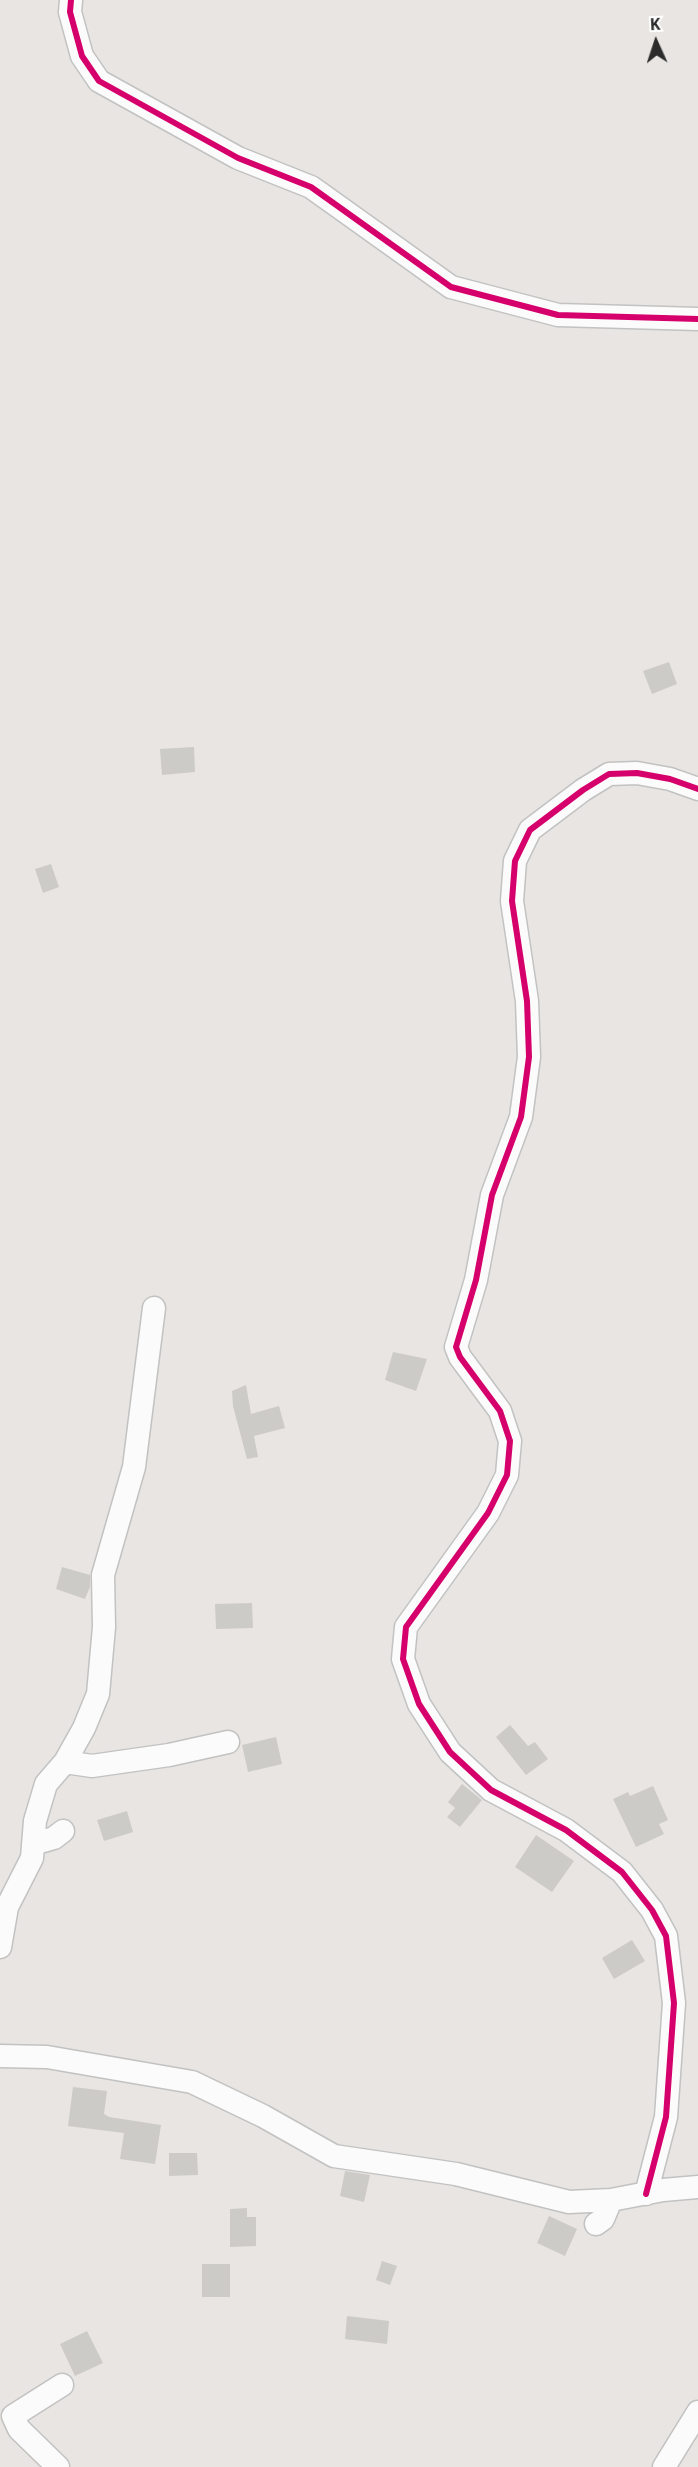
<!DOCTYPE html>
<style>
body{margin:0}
#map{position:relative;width:698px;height:2467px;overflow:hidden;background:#e8e5e2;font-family:"Noto Sans",sans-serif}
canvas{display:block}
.north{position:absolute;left:626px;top:12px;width:60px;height:60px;-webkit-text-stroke:4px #fff;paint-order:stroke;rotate:357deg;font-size:16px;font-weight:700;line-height:24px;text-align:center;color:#2b2b2b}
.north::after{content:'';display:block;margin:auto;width:21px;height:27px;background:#2b2b2b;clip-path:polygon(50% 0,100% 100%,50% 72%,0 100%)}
</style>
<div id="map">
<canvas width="698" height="2467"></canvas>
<div class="north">K</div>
</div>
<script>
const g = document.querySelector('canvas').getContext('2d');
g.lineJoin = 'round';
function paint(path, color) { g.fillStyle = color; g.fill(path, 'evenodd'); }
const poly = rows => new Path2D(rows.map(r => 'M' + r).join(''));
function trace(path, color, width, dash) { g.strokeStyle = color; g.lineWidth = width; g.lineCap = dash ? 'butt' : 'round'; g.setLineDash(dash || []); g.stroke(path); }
paint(poly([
 [669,662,677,684,652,694,643,671],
 [194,747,195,772,162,775,160,749],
 [51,864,59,887,43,893,35,869],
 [393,1352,427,1359,416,1391,385,1380],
 [246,1385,251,1414,279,1406,285,1428,254,1436,258,1457,247,1459,233,1406,232,1391],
 [62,1567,90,1575,90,1587,85,1599,56,1589],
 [252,1603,253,1628,216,1629,215,1604],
 [510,1725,528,1746,535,1742,548,1759,526,1775,496,1737],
 [276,1737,282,1764,248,1772,242,1745],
 [462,1784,482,1800,460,1827,447,1817,455,1808,448,1802],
 [653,1786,668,1820,659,1824,664,1834,636,1847,613,1799,628,1792,630,1796],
 [127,1811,133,1832,104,1841,97,1820],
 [536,1835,574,1861,552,1892,515,1867],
 [632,1940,645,1961,614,1979,602,1958],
 [73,2087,107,2091,104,2114,109,2117,161,2125,155,2164,120,2159,124,2133,68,2126],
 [169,2153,197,2153,198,2175,169,2176],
 [345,2171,370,2175,364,2202,340,2196],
 [247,2208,247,2217,256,2217,256,2246,230,2247,230,2209],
 [549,2216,577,2229,565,2256,537,2243],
 [382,2261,397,2266,390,2285,376,2280],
 [202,2264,230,2264,230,2297,202,2297],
 [347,2316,389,2321,387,2344,345,2339],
 [87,2331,103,2363,75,2376,60,2344]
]), '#cdcbc8');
const minor = poly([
 [71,0,70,12,82,56,99,81,238,158,311,187,451,287,558,315,698,319],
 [65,1762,84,1728,98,1694,104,1627,103,1575,134,1467,154,1308],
 [33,1844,54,1838,63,1831],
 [0,1947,7,1907,32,1858,35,1821,46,1784,65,1762,92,1766,169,1755,228,1742],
 [0,2056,47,2057,192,2082,263,2116,334,2156,456,2174,569,2202,611,2200,663,2190,698,2187],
 [646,2194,666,2117,674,2003,666,1936,652,1910,622,1872,566,1830,491,1790,450,1752,419,1704,403,1659,406,1627,488,1513,507,1475,510,1441,500,1411,460,1357,456,1347,476,1280,492,1195,521,1117,529,1057,527,1001,512,901,515,861,530,830,583,790,609,774,637,773,670,779,698,789],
 [596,2224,603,2219,611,2200],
 [58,2467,19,2429,13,2416,62,2385],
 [664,2467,698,2412]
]);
trace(minor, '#c2c2c2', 25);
trace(minor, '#fcfbfb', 22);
trace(poly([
 [71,0,70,12,82,56,99,81,238,158,311,187,451,287,558,315,698,319],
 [646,2194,666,2117,674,2003,666,1936,652,1910,622,1872,566,1830,491,1790,450,1752,419,1704,403,1659,406,1627,488,1513,507,1475,510,1441,500,1411,460,1357,456,1347,476,1280,492,1195,521,1117,529,1057,527,1001,512,901,515,861,530,830,583,790,609,774,637,773,670,779,698,789]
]), '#d6006c', 6);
</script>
